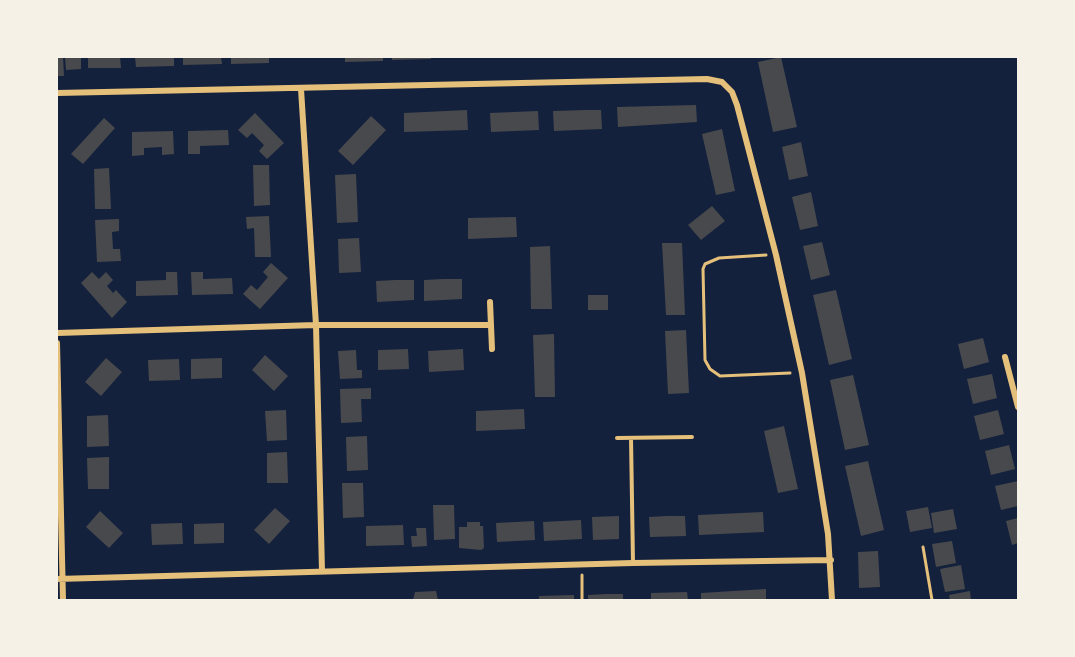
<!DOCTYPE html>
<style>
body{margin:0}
#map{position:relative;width:1075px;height:657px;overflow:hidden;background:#14213d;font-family:Poppins,sans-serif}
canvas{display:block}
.frame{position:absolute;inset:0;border:58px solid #f6f1e7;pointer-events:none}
</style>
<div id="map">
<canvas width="1075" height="657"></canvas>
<div class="frame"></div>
</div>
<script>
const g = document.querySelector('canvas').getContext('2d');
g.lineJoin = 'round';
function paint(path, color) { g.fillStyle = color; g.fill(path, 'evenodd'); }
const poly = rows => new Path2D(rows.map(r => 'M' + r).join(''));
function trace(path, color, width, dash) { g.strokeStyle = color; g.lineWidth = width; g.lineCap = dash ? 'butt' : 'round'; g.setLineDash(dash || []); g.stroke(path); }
paint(poly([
 [57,57,63,57,64,76,57,76],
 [65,57,81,57,81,69,66,70],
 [88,57,120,57,121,68,88,68],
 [135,57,174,57,174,66,136,67],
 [183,57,221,57,222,64,183,65],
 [231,57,269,57,269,63,231,64],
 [345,57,383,57,383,61,345,62],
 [392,57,431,57,431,59,392,60],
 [781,57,797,127,773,132,758,62],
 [696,105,697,122,618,127,617,107],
 [467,110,468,130,404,132,404,113],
 [585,110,601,110,602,129,554,131,553,111],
 [538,111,539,130,491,132,490,113],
 [255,113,284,143,267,159,259,151,264,145,252,133,247,138,238,130],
 [371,116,386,130,353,165,338,151],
 [104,118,115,128,83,164,71,154],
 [722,129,735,191,716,195,702,134],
 [228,130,229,145,200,146,200,154,188,154,188,131],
 [173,131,174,154,162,155,162,147,144,148,144,155,132,156,132,132],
 [801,142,808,176,789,180,782,147],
 [253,165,269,165,270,205,254,206],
 [109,168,111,209,95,209,94,169],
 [356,174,358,222,337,223,335,175],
 [811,192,818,226,800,230,792,197],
 [712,206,725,221,701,240,688,225],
 [269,216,271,257,255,257,254,228,247,229,246,217],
 [516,217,517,237,468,239,468,218],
 [119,219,119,231,112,232,113,249,120,249,121,261,97,262,95,220],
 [359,238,361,272,339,273,338,239],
 [822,242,830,275,811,280,803,246],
 [662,243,682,243,685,315,666,315],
 [550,246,552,309,531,309,530,247],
 [271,263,288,278,260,309,243,294,251,285,257,290,268,277,263,272],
 [92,272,99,279,106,272,113,280,107,286,113,293,116,290,127,302,112,318,81,283],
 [166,272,177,272,178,295,136,296,136,281,166,280],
 [191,272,203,272,203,279,232,278,233,294,192,295],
 [443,279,462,279,462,299,424,301,424,280],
 [395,280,414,280,414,300,377,302,376,281],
 [836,290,852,359,829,365,813,295],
 [588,295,608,295,608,310,588,310],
 [686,330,689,393,668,394,665,331],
 [554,334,555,397,535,397,533,335],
 [983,338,989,362,964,369,958,344],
 [408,349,409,369,378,370,378,350],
 [463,349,464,370,429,372,428,351],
 [356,350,357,370,362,370,362,378,340,379,338,351],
 [265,355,288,376,274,391,252,370],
 [106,358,122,372,101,396,85,382],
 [222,358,222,378,191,379,191,359],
 [179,359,180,380,149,381,148,360],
 [992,374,997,398,973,404,967,379],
 [853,375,869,445,845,450,830,380],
 [371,388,371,399,361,399,362,422,341,423,340,389],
 [524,409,525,429,476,431,476,411],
 [286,410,287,440,267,441,265,411],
 [998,410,1004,434,980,440,974,416],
 [108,415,109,446,87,447,87,416],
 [784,426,798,489,778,493,764,431],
 [367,436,368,470,347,471,346,437],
 [1009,445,1015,469,991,475,985,451],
 [287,452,288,483,267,483,267,453],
 [109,457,109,489,88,489,87,458],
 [868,461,884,530,861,536,845,466],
 [1018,481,1018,506,1001,510,995,486],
 [342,483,363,483,364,517,343,518],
 [433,505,454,505,455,539,434,540],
 [928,507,932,528,910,532,906,511],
 [275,508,290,521,269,544,254,530],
 [953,509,957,529,934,533,931,513],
 [100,511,123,533,109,548,86,527],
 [763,512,764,532,699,535,698,515],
 [619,516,619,539,593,540,592,517],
 [667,516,685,516,686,536,650,537,649,517],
 [1018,518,1018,543,1012,545,1006,521],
 [581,520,582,539,544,541,543,522],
 [534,521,535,540,497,542,496,523],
 [467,522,480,522,480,526,483,526,484,548,481,550,459,548,459,527,467,527],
 [182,523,183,544,152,545,151,524],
 [224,523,224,543,194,544,194,524],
 [403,525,404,545,366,546,366,526],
 [416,528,426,528,427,546,412,547,411,536,417,536],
 [952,541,956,563,936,567,932,544],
 [878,551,880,587,859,588,858,552],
 [961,565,965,589,945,592,940,569],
 [766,589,766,600,701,600,701,593],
 [436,591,438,600,413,600,415,592],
 [970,591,971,600,950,600,949,595],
 [687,592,688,600,651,600,651,593],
 [606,594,623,594,623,600,588,600,588,595],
 [574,595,574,600,539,600,539,596]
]), '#48494c');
trace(poly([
 [766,255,719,258,705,264,703,269,705,360,710,369,720,376,790,373],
 [923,547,932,600],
 [582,575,582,600]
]), '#e5c07b', 3);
trace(poly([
 [617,438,692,437],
 [631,438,633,563]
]), '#e5c07b', 4);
trace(poly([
 [301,89,316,325,322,571],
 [57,93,707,79,722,82,732,92,737,105,776,255,802,373,828,534,832,600],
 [490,302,492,349],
 [57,333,316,325,491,325],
 [57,343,63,600],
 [1005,357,1018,407],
 [57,579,633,563,831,560]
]), '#e5c07b', 6);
</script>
